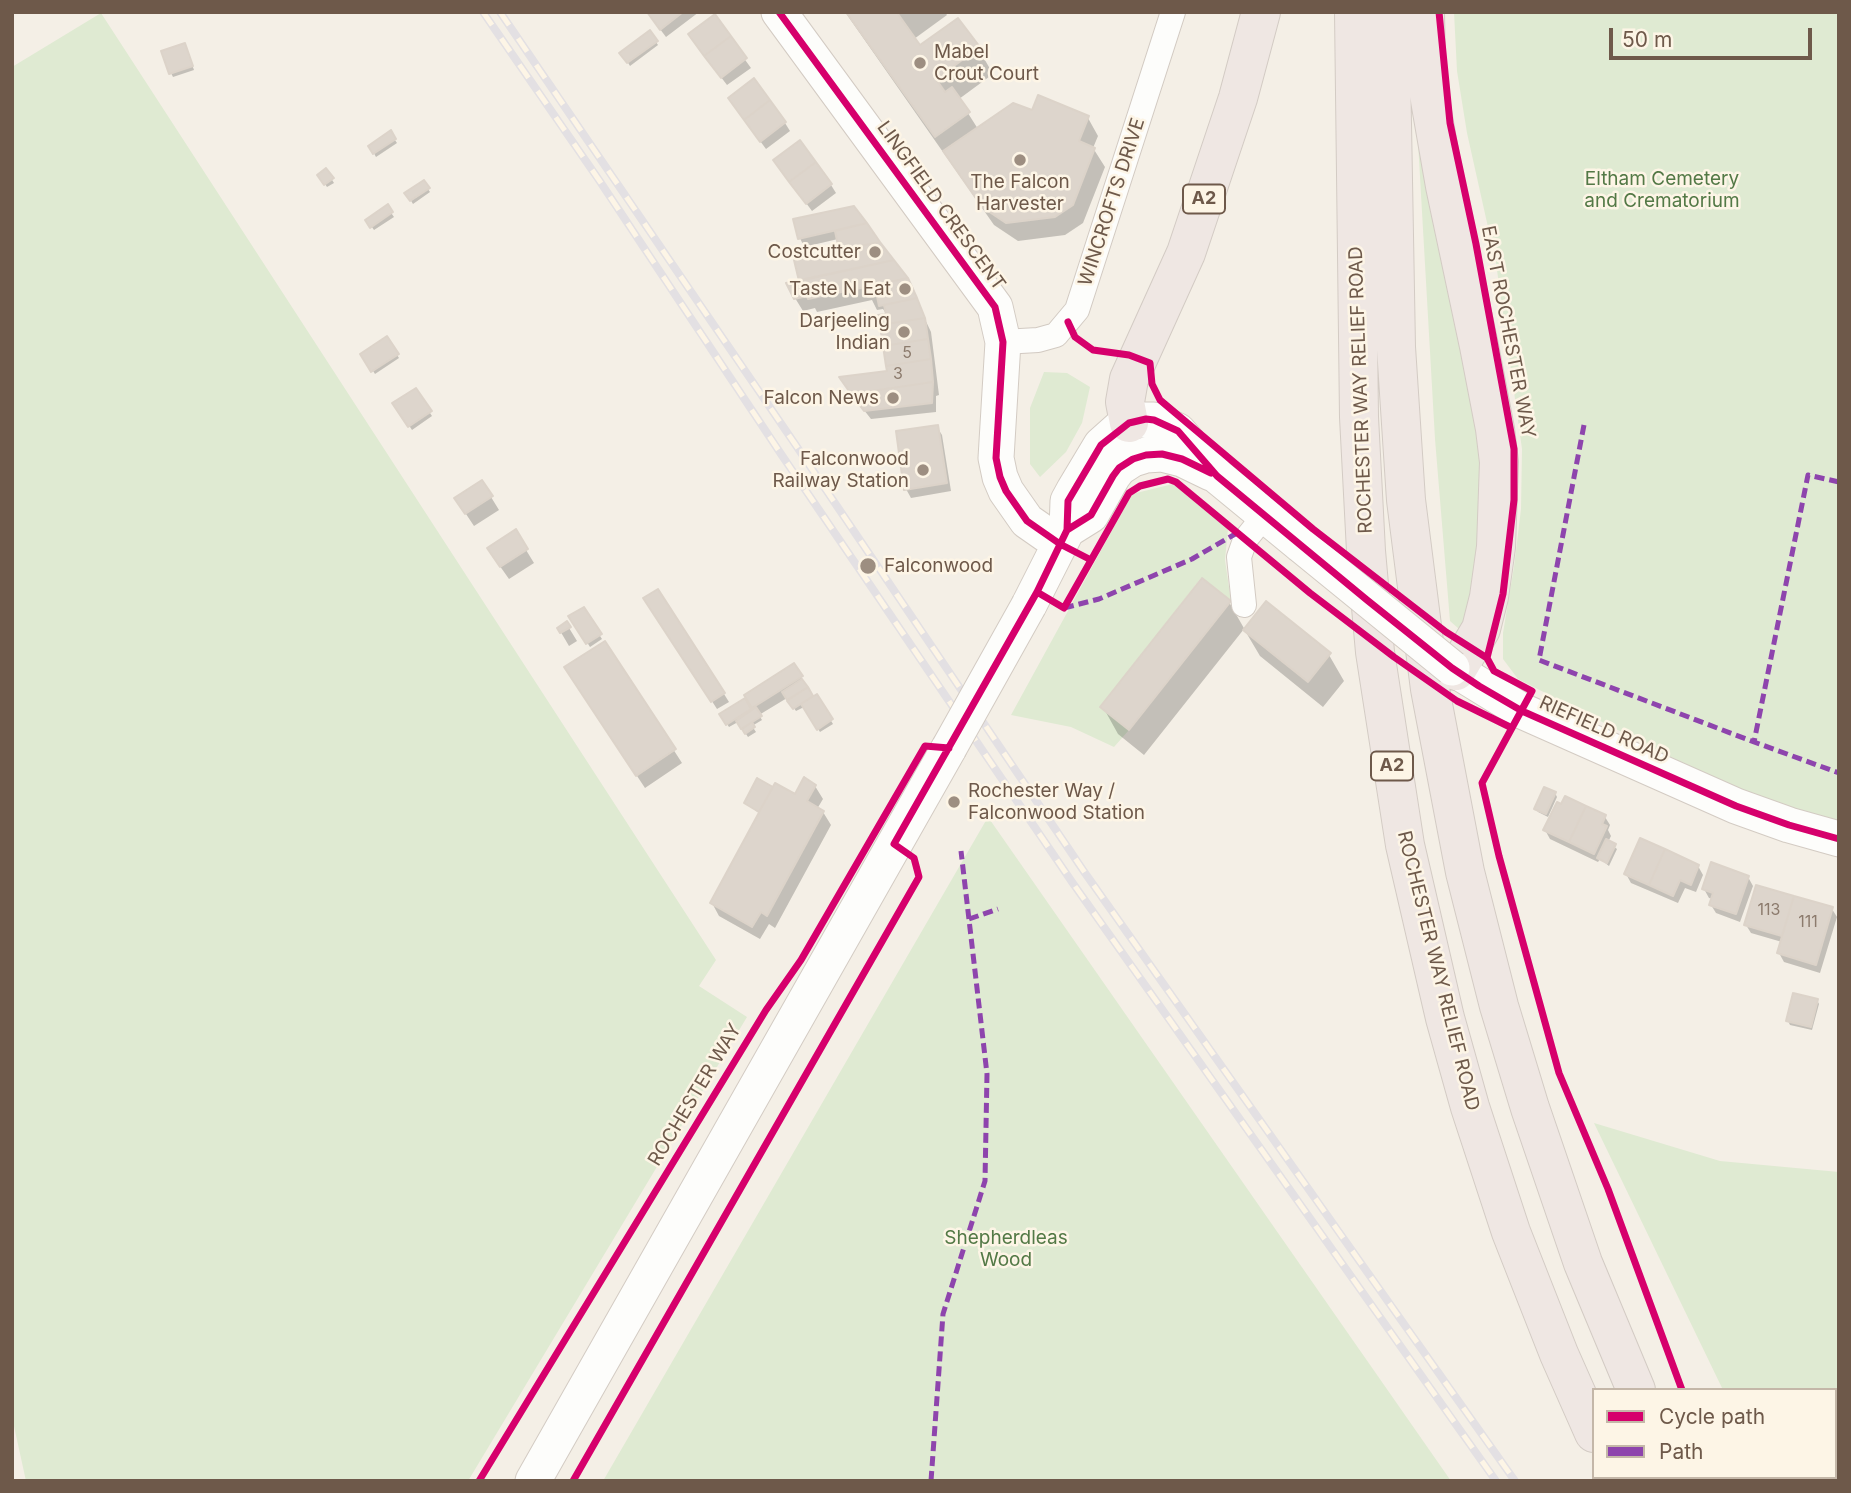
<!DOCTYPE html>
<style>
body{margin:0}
#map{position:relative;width:1851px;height:1493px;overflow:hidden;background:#f4efe6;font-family:Inter,sans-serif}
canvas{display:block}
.frame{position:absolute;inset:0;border:14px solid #6e594a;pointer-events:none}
.legend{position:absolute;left:1592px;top:1388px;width:245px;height:91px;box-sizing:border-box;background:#fdf5e6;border:2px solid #c4b7a8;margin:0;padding:9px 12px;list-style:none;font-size:21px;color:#6e594a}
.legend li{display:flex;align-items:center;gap:14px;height:35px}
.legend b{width:35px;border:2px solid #c4b7a8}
.scale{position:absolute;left:1609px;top:28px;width:203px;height:32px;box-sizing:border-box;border:4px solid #6e594a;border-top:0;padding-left:9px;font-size:21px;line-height:24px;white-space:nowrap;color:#6e594a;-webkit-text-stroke:5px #fdf5e6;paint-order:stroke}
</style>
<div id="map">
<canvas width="1851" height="1493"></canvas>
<div class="frame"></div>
<ul class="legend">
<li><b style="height:9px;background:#d6006c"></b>Cycle path</li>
<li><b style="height:9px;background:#8e44ad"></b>Path</li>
</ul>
<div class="scale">50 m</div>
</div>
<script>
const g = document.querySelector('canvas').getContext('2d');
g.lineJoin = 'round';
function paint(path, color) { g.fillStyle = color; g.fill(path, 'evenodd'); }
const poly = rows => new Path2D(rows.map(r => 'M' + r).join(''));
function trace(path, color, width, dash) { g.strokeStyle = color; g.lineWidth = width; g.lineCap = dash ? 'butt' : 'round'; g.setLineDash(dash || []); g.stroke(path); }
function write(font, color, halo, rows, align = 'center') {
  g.font = font + ' Inter,sans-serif'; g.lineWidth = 5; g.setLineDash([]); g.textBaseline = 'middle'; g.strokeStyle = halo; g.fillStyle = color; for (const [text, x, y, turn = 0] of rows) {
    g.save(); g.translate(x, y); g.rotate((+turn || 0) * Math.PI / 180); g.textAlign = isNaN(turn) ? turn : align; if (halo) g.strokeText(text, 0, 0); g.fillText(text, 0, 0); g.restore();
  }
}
paint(poly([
 [1454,12,1839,12,1839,827,1755,800,1518,679,1503,659,1503,633,1514,567,1521,509,1522,449,1496,263,1467,133,1457,71],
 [101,13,716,960,699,986,747,1017,468,1481,26,1481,12,1417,12,67],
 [1416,107,1485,481,1468,637,1450,621,1435,439],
 [1044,372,1067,373,1090,387,1082,423,1066,452,1040,477,1030,464,1030,408],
 [1173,484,1228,529,1225,560,1231,601,1201,578,1101,707,1129,730,1114,747,1071,727,1011,715,1132,494],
 [988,817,1451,1481,603,1481],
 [1594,1123,1720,1161,1839,1172,1839,1481,1767,1481,1765,1477,1835,1477,1835,1390,1723,1390]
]), '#dfead2');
paint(poly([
 [647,12,699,12,666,37],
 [845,12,945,12,947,15,914,39,920,47,978,48,993,74,959,99,978,129,1033,112,1088,118,1098,136,1093,148,1105,167,1083,223,1065,235,1018,241,994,225],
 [714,17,751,68,727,85,695,43],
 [656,42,658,45,630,66,622,53],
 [186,48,194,70,173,77,171,73],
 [735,107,785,123,790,131,766,149],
 [390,133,397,143,376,157,370,146],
 [780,168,831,185,836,193,812,211],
 [326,170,334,183,327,187,319,175],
 [423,182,430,192,413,204,407,194],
 [387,207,394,217,374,230,367,220],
 [853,207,906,279,931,332,939,395,936,396,936,412,871,419,849,391,889,372,887,315,883,309,877,310,872,300,817,312,815,308,803,311,795,298,801,282,841,252,838,239,804,247,800,238],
 [386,338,399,358,375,374,362,354],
 [415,390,432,416,412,430,395,404],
 [937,427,942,435,951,491,911,498,906,489],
 [491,497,499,510,474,526,464,511],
 [515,532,534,563,509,579,497,562],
 [1229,602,1245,630,1329,655,1344,681,1323,707,1260,656,1244,629,1144,755,1118,734,1103,707],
 [651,607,724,694,729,702,717,709],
 [583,609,602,639,590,647,571,617],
 [566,623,577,641,569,646,559,629],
 [605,643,682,763,645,788,574,681],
 [794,665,813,698,816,696,833,724,820,732,804,707,796,711,787,698,759,715,762,720,752,726,756,732,748,737,738,722,729,727,721,715,744,700,752,712,755,710,746,696],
 [815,786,823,799,817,809,823,812,831,825,775,928,769,924,760,939,719,916,712,903,760,814,746,803,774,789,795,796],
 [1555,793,1557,797,1548,817,1538,812,1536,809],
 [1605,817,1610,825,1608,830,1611,836,1608,842,1617,849,1609,866,1600,859,1598,862,1550,839,1545,830],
 [1698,866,1703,875,1696,892,1685,888,1678,903,1631,883,1626,874],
 [1748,877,1753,886,1740,922,1716,913,1711,905,1713,899,1709,898,1704,889],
 [1758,887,1832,909,1837,917,1820,973,1784,962,1779,953,1782,942,1751,933,1746,925],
 [1817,1000,1819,1004,1812,1030,1790,1025,1788,1021]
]), '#0003');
const building = poly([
 [647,12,683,12,660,30,647,12],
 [846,12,900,12,898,14,920,45,958,18,980,47,936,79,945,92,952,87,970,112,935,137,846,12],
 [715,14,731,36,704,56,688,34,715,14],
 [650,30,658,41,627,63,619,53,650,30],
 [731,36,747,58,721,78,704,56,731,36],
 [185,43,193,66,169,74,161,51,185,43],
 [754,78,770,100,744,120,728,98,754,78],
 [1038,95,1089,116,1079,141,1095,148,1073,205,1055,217,1006,223,982,207,943,151,1013,103,1032,110,1038,95],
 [770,100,786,122,760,142,744,120,770,100],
 [391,130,396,139,373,154,368,146,391,130],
 [800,140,816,162,789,182,773,160,800,140],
 [816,162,832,184,806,204,789,182,816,162],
 [326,168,334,178,324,185,317,175,326,168],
 [424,180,430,188,410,201,404,193,424,180],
 [388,204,393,212,370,228,365,220,388,204],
 [854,206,867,223,798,239,793,219,854,206],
 [867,223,880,242,839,250,835,231,867,223],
 [880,242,894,260,799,281,794,260,880,242],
 [894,260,908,278,808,299,807,296,794,299,786,283,894,260],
 [908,278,917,298,879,306,877,296,868,297,866,287,908,278],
 [917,298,925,318,880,325,878,315,886,314,884,305,917,298],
 [925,318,928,339,883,346,880,325,925,318],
 [387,336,399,354,371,372,360,354,387,336],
 [928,339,931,359,886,366,883,346,928,339],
 [931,359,933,382,851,394,839,377,887,371,886,366,931,359],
 [933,382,932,403,864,411,851,394,933,382],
 [416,388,432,411,408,427,392,403,416,388],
 [938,425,947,483,904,490,896,431,938,425],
 [482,480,493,496,465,514,454,498,482,480],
 [516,529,528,549,500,567,487,548,516,529],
 [1202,578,1231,601,1129,730,1100,707,1202,578],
 [658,589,725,693,711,702,643,598,658,589],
 [1266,601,1331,653,1308,682,1243,630,1266,601],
 [584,607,602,634,586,644,568,616,584,607],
 [567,621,571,627,560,633,557,628,567,621],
 [605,641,676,749,636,776,564,667,605,641],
 [794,663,803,676,752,708,744,695,794,663],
 [802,679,808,687,787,700,782,692,802,679],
 [808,687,813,696,793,709,787,701,808,687],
 [817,694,833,719,817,730,801,704,817,694],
 [745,698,751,709,726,725,719,714,745,698],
 [756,707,762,716,741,729,736,721,756,707],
 [752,722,755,727,745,734,742,729,752,722],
 [804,777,816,785,807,801,824,811,767,916,761,912,752,927,710,903,775,783,795,794,804,777],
 [757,778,773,787,759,812,744,803,757,778],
 [1544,787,1556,792,1546,814,1534,809,1544,787],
 [1565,796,1586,806,1569,842,1543,830,1557,802,1561,804,1565,796],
 [1586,806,1606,815,1602,824,1607,826,1594,854,1569,842,1586,806],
 [1640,838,1665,849,1649,885,1624,874,1640,838],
 [1606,839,1616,844,1607,863,1597,858,1606,839],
 [1665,849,1699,865,1691,885,1680,880,1673,896,1649,885,1665,849],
 [1711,862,1749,876,1736,914,1709,905,1713,893,1702,889,1711,862],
 [1756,885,1794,896,1782,936,1744,925,1756,885],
 [1794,896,1833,907,1816,965,1777,953,1794,896],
 [1793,993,1818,999,1811,1027,1786,1021,1793,993]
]);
paint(building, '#ddd5cc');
trace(building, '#dcd3c9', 2);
const street = poly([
 [1003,342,1038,340,1056,335,1077,310,1173,12],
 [1244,605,1239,557,1245,540,1265,515]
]);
const secondary = poly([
 [779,12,995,307,1003,342,996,458,1000,477,1006,491,1027,521,1060,544],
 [1067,530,1091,515,1113,476,1119,468,1133,459,1146,455,1162,454,1182,459,1211,473],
 [1029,605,1067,530,1068,501,1074,490,1101,445,1120,428,1137,420,1154,420,1178,431,1217,476,1301,545],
 [1452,668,1522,711,1736,806,1789,825,1839,839],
 [533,1481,949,748]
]);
const highway = poly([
 [1354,12,1359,417,1366,551,1375,652,1405,845,1445,1018,1470,1107,1511,1232,1559,1354,1594,1433],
 [1390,12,1396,347,1406,500,1430,689,1465,872,1499,1006,1530,1108,1583,1263,1636,1390],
 [1425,12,1426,67,1430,100,1445,186,1479,346,1495,429,1499,462,1496,547,1489,597,1481,629,1456,671],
 [1129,423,1125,402,1129,379,1186,253,1238,98,1261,12],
 [1615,1477,1617,1481],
 [1675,1477,1676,1481]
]);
trace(street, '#d2cac2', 26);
trace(secondary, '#d3cbc3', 37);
trace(highway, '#d3cbc4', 40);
trace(street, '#fdfdfb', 24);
trace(secondary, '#fdfdfb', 35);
trace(highway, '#efe7e3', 38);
const rail = poly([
 [483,12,599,180,781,454,1072,882,1496,1481],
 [500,12,795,444,1085,873,1515,1481]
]);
trace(rail, '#e3e0e3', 8);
trace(rail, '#fdf5e6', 5, [16]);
const secondaryBridge = poly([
 [1301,545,1452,668],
 [949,748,1029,605]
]);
trace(secondaryBridge, '#d3cbc3', 37, []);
trace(secondaryBridge, '#fdfdfb', 35);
trace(poly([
 [1584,425,1539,660,1754,742],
 [1839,482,1808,475,1754,742,1839,773],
 [1064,608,1099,599,1192,559,1237,533],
 [969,919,998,909],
 [931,1481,943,1314,985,1181,987,1074,961,851]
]), '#8e44ad', 5, [10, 5]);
trace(poly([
 [779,12,995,307,1003,342,996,458,1000,477,1006,491,1027,521,1060,544,1091,560],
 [1439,12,1450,123,1476,244,1514,449,1514,500,1503,594,1487,658],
 [1068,322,1075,337,1093,350,1129,355,1150,363,1152,384,1160,400,1313,529,1446,632,1487,658,1494,671,1532,691,1482,783,1499,856,1559,1073,1608,1189,1682,1390],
 [1067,530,1091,515,1113,476,1119,468,1133,459,1146,455,1162,454,1182,459,1211,473],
 [1037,592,1064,608,1129,493,1140,486,1168,479,1176,482,1310,593,1394,657,1457,701,1512,728],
 [479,1481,766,1010,801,960,925,746,949,748],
 [573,1481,919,877,914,858,894,844,1037,592,1067,530,1068,501,1101,445,1129,423,1146,419,1154,420,1178,431,1217,476,1367,600,1452,668,1479,686,1522,711,1736,806,1789,825,1839,839]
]), '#d6006c', 7);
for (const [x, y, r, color] of [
 [920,63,7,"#9d8e81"],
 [1020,160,7,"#9d8e81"],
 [875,252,7,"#9d8e81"],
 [905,289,7,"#9d8e81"],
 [904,332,7,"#9d8e81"],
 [893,398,7,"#9d8e81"],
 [923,470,7,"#9d8e81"],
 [868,566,9,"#9d8e81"],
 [954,802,7,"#9d8e81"]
]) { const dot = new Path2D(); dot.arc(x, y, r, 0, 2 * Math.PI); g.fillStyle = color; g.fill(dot); trace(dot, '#fdf5e6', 2.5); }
write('16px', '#8c7b6d', null, [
 ["5",907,353],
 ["3",898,374],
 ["113",1769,910],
 ["111",1808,922]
]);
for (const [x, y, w] of [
 [1204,199,42],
 [1392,766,42]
]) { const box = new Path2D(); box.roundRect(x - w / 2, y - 14.5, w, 29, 5); g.fillStyle = '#fdf5e6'; g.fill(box); trace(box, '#6e594a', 2); }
write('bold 18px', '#6e594a', null, [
 ["A2",1204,199],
 ["A2",1392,766]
]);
write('19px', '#6e594a', '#fdf5e6', [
 ["Mabel",934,52,"left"],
 ["Crout Court",934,74,"left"],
 ["The Falcon",1020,182,"center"],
 ["Harvester",1020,204,"center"],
 ["Costcutter",861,252],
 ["Taste N Eat",891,289],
 ["Darjeeling",890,321],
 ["Indian",890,343],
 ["Falcon News",879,398],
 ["Falconwood",909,459],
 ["Railway Station",909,481],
 ["Falconwood",884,566,"left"],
 ["Rochester Way /",968,791,"left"],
 ["Falconwood Station",968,813,"left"]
], 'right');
write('19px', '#537946', '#fdf5e6', [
 ["Eltham Cemetery",1662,179],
 ["and Crematorium",1662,201],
 ["Shepherdleas",1006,1238],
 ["Wood",1006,1260]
]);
write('19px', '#6e594a', '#fdf5e6', [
 ["WINCROFTS DRIVE",1112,202,-72],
 ["LINGFIELD CRESCENT",941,206,54],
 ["EAST ROCHESTER WAY",1508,332,79],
 ["ROCHESTER WAY RELIEF ROAD",1361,390,-92],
 ["RIEFIELD ROAD",1604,730,24],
 ["ROCHESTER WAY RELIEF ROAD",1438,971,76],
 ["ROCHESTER WAY",695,1095,-59]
]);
</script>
